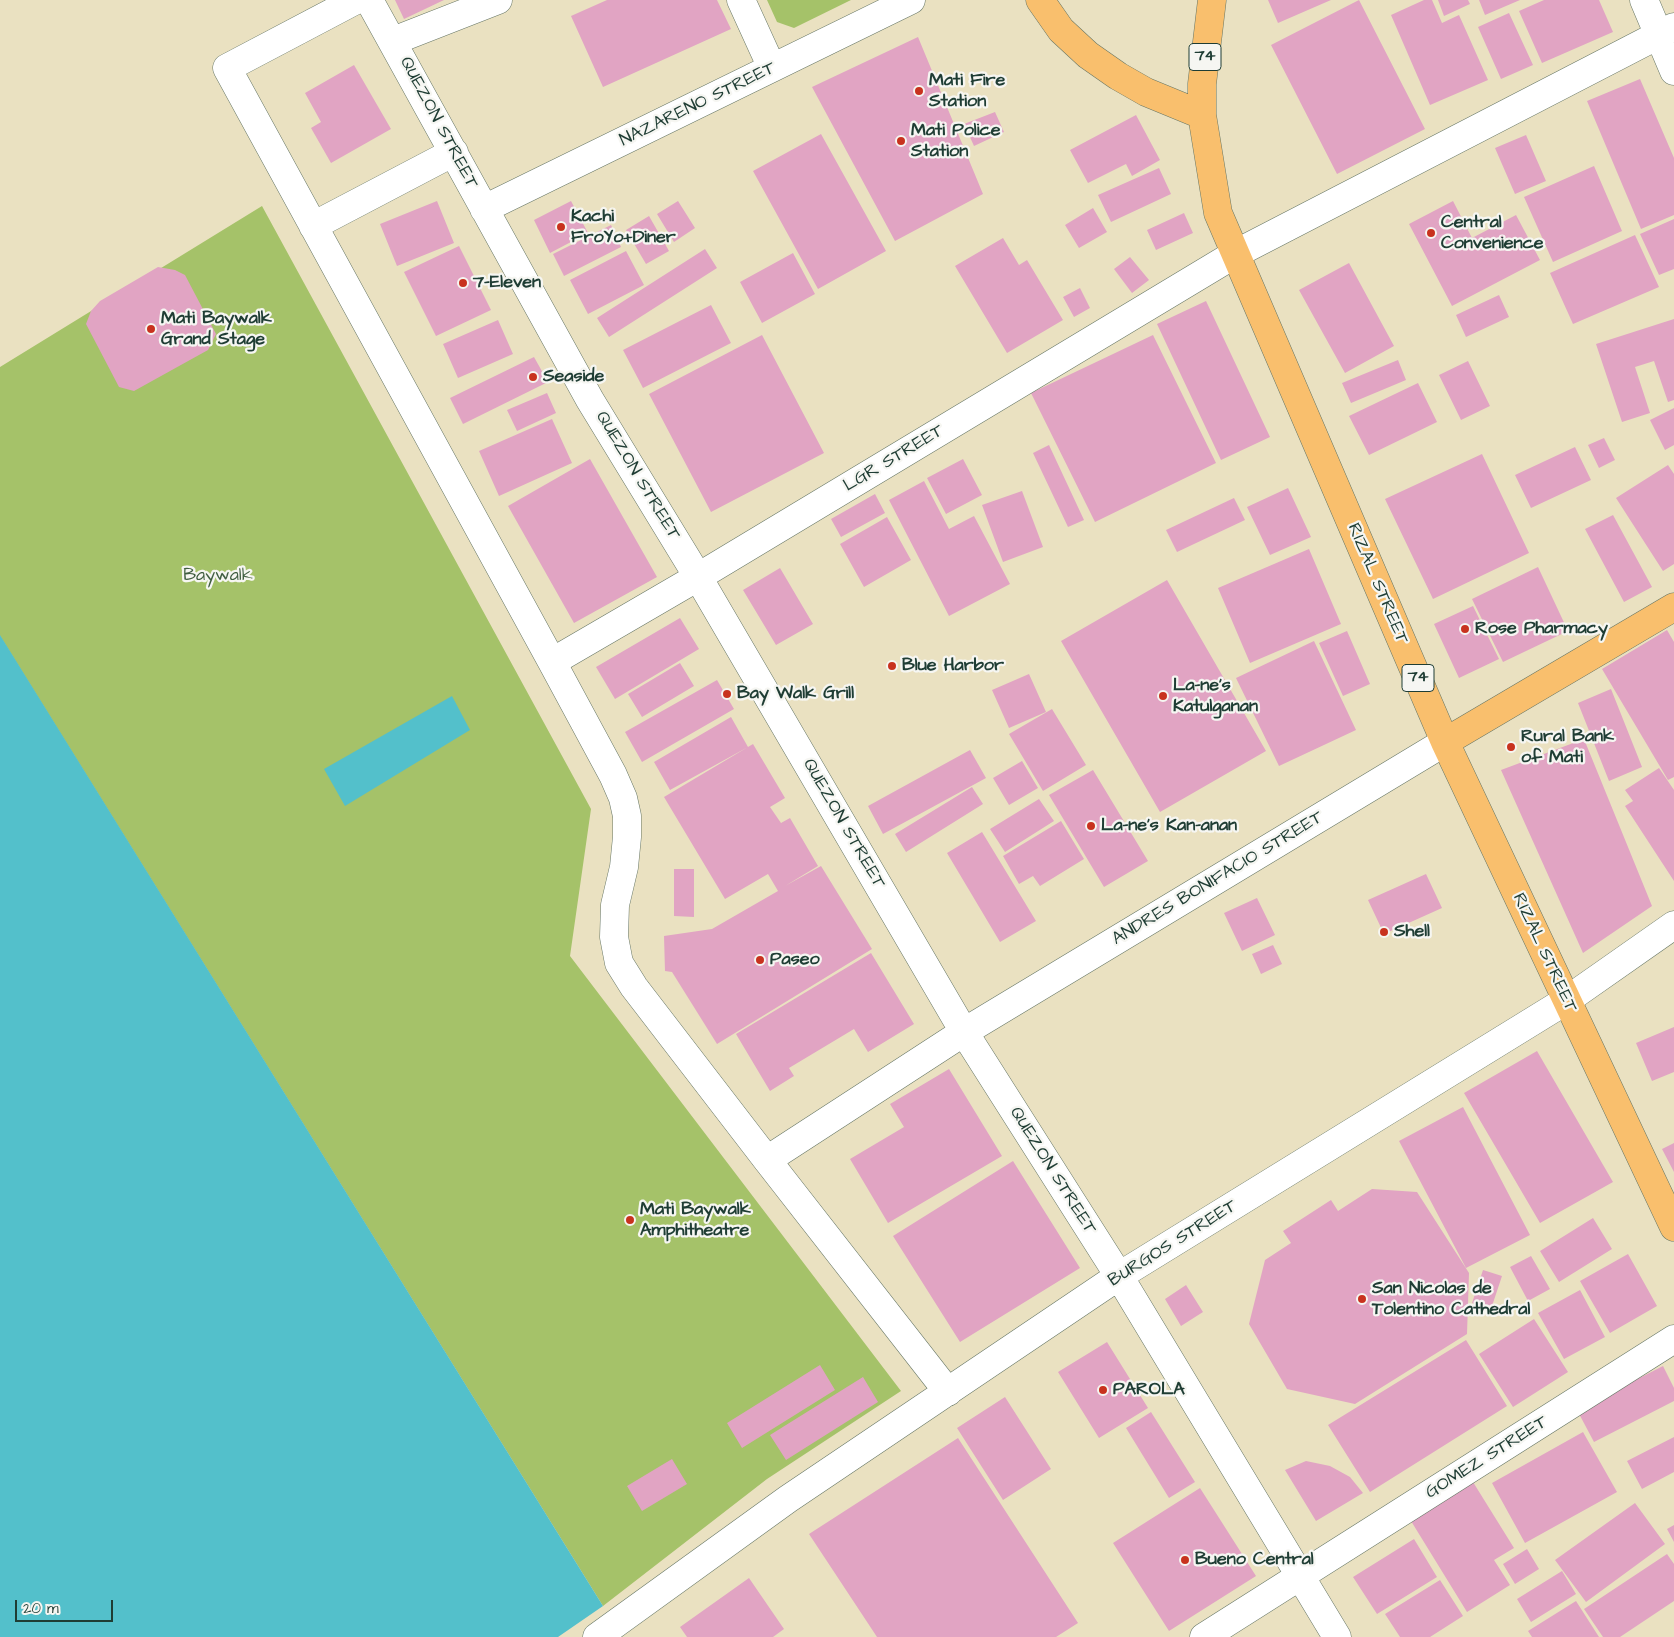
<!DOCTYPE html>
<style>
body{margin:0}
#map{position:relative;width:1674px;height:1637px;overflow:hidden;background:#eae1c1;font-family:"Architects Daughter",sans-serif}
canvas{display:block}
.scale{position:absolute;left:15px;top:1600px;width:98px;height:22px;box-sizing:border-box;border:2px solid #1f3d34;border-top:0;padding-left:6px;font-size:15px;line-height:18px;white-space:nowrap;color:#1f3d34;-webkit-text-stroke:4px #f6f6f2;paint-order:stroke}
</style>
<div id="map">
<canvas width="1674" height="1637"></canvas>
<div class="scale">20 m</div>
</div>
<script>
const g = document.querySelector('canvas').getContext('2d');
g.lineJoin = 'round';
function paint(path, color) { g.fillStyle = color; g.fill(path, 'evenodd'); }
const poly = rows => new Path2D(rows.map(r => 'M' + r).join(''));
function trace(path, color, width, dash) { g.strokeStyle = color; g.lineWidth = width; g.lineCap = dash ? 'butt' : 'round'; g.setLineDash(dash || []); g.stroke(path); }
function write(font, color, halo, rows, align = 'center') {
  g.font = font + ' "Architects Daughter",sans-serif'; g.lineWidth = 4.5; g.setLineDash([]); g.textBaseline = 'middle'; g.strokeStyle = halo; g.fillStyle = color; for (const [text, x, y, turn = 0] of rows) {
    g.save(); g.translate(x, y); g.rotate((+turn || 0) * Math.PI / 180); g.textAlign = isNaN(turn) ? turn : align; if (halo) g.strokeText(text, 0, 0); g.fillText(text, 0, 0); g.restore();
  }
}
paint(poly([
 [767,0,851,0,794,28,777,22],
 [262,206,591,809,570,956,901,1391,767,1479,603,1606,0,636,0,367]
]), '#a5c269');
paint(poly([
 [0,635,603,1606,558,1637,0,1637],
 [452,696,470,730,345,806,324,769]
]), '#53c0cb');
paint(poly([
 [395,0,444,0,404,19],
 [607,0,717,0,731,29,603,87,571,16],
 [1268,0,1331,0,1278,23],
 [1359,0,1425,129,1337,174,1271,45],
 [1424,0,1432,0,1442,23,1459,15,1488,80,1430,105,1391,15],
 [1438,0,1468,0,1470,4,1444,16],
 [1479,0,1520,0,1485,15],
 [1544,0,1599,0,1613,32,1542,63,1519,11],
 [1509,13,1533,65,1501,79,1478,27],
 [918,37,983,194,895,241,812,87],
 [354,65,391,129,331,163,311,128,321,122,305,93],
 [1640,79,1674,158,1674,215,1641,229,1587,101],
 [995,112,1004,132,974,146,964,124],
 [1136,115,1160,160,1132,176,1126,164,1088,183,1070,150],
 [821,134,886,251,818,289,753,171],
 [1526,135,1546,181,1515,194,1495,148],
 [1594,166,1622,231,1553,262,1524,197],
 [1159,168,1171,194,1111,222,1098,195],
 [437,201,454,243,397,266,380,224],
 [571,201,588,233,550,253,534,220],
 [678,201,695,228,674,242,657,214],
 [1453,201,1472,238,1516,215,1540,260,1452,306,1409,224],
 [1093,208,1107,232,1079,248,1065,225],
 [1184,213,1193,233,1156,250,1147,230],
 [649,216,669,251,646,264,626,230],
 [1674,219,1674,269,1659,275,1640,234],
 [611,225,621,247,564,276,553,254],
 [1635,235,1659,287,1573,324,1550,273],
 [1003,238,1019,265,1027,260,1063,320,1007,353,955,266],
 [459,246,491,310,436,336,404,272],
 [705,249,717,268,609,337,597,318],
 [626,251,644,285,588,314,570,280],
 [793,253,815,294,762,323,740,282],
 [1130,257,1149,280,1132,293,1114,269],
 [1349,263,1394,346,1345,373,1299,290],
 [158,267,175,270,185,275,216,334,208,350,134,391,119,387,86,324,91,311,100,301],
 [1080,288,1090,308,1074,317,1063,297],
 [1499,295,1509,317,1466,337,1456,315],
 [1206,301,1270,437,1221,460,1157,324],
 [711,305,731,343,643,388,623,350],
 [1674,319,1674,400,1668,402,1654,361,1635,367,1650,413,1622,422,1596,344],
 [498,320,513,354,458,378,443,344],
 [762,335,824,453,711,512,649,394],
 [1153,335,1216,463,1095,522,1031,393],
 [534,357,548,382,463,424,450,398],
 [1398,360,1406,380,1351,403,1342,383],
 [1468,361,1490,406,1461,420,1439,375],
 [1418,383,1437,422,1369,455,1349,416],
 [547,393,556,413,517,431,507,410],
 [1674,408,1674,445,1665,450,1650,420],
 [552,419,572,463,499,496,479,451],
 [1604,438,1615,460,1599,468,1588,445],
 [1049,445,1084,520,1068,527,1033,453],
 [1575,447,1591,480,1531,508,1515,475],
 [1482,454,1529,553,1433,599,1385,499],
 [590,459,657,577,574,623,508,506],
 [963,459,982,495,946,514,927,478],
 [1668,465,1674,474,1674,564,1663,571,1616,498],
 [924,481,949,529,974,516,1010,584,949,616,889,500],
 [1288,488,1311,537,1270,555,1247,507],
 [1022,491,1043,547,1003,562,982,505],
 [875,494,885,513,841,537,831,519],
 [1234,498,1245,520,1177,552,1166,530],
 [1613,515,1652,587,1624,602,1585,529],
 [887,517,911,560,864,587,840,544],
 [1309,549,1341,624,1250,663,1218,588],
 [1538,567,1568,631,1503,662,1472,599],
 [780,568,813,624,776,645,743,590],
 [1167,580,1266,751,1160,812,1061,641],
 [1473,606,1499,659,1459,678,1434,624],
 [680,618,699,649,615,699,596,667],
 [1667,630,1674,642,1674,777,1668,780,1602,669],
 [1347,631,1370,684,1343,696,1319,643],
 [1314,641,1356,730,1279,766,1236,678],
 [680,663,694,686,642,717,628,694],
 [1029,674,1046,712,1009,728,992,690],
 [717,680,734,709,642,762,625,732],
 [1611,689,1642,767,1609,781,1578,703],
 [1052,709,1086,765,1043,791,1009,734],
 [731,717,748,747,670,790,654,762],
 [1584,739,1652,906,1583,953,1501,770],
 [753,744,785,798,770,807,781,823,790,818,818,866,785,886,821,866,872,949,717,1044,672,972,665,971,664,936,712,929,778,891,768,874,725,899,664,797],
 [970,750,986,778,883,834,868,806],
 [1022,761,1038,788,1009,805,993,778],
 [1659,768,1674,790,1674,881,1625,806,1633,801,1625,790],
 [1093,770,1148,861,1104,887,1049,795],
 [972,787,983,804,906,852,895,834],
 [1039,799,1054,821,1005,852,990,829],
 [1061,821,1084,859,1040,886,1033,876,1019,884,1003,856],
 [982,832,1036,921,1000,942,947,853],
 [674,869,694,869,694,917,674,916],
 [1426,874,1442,908,1384,934,1368,900],
 [1257,898,1275,935,1242,951,1224,913],
 [1273,945,1282,964,1261,974,1252,954],
 [871,953,914,1024,868,1052,854,1029,789,1068,794,1076,770,1091,736,1034],
 [1674,1027,1674,1072,1652,1081,1636,1043],
 [1537,1051,1613,1182,1540,1223,1464,1093],
 [949,1069,1002,1156,888,1223,850,1159,904,1127,890,1104],
 [1463,1107,1530,1235,1466,1268,1399,1141],
 [1674,1143,1674,1172,1662,1149],
 [1013,1161,1080,1268,960,1342,893,1236],
 [1372,1189,1417,1192,1469,1273,1467,1334,1355,1404,1287,1389,1249,1324,1265,1260,1291,1243,1283,1231,1331,1200,1338,1211],
 [1593,1218,1612,1249,1559,1282,1540,1251],
 [1628,1254,1657,1306,1610,1333,1580,1281],
 [1531,1256,1550,1289,1528,1301,1510,1267],
 [1483,1270,1502,1276,1491,1309,1472,1303],
 [1186,1285,1203,1312,1181,1326,1165,1299],
 [1580,1290,1605,1337,1564,1359,1538,1313],
 [1534,1319,1568,1372,1513,1407,1479,1354],
 [1466,1340,1507,1406,1370,1492,1328,1425],
 [1107,1342,1148,1408,1099,1438,1058,1372],
 [820,1365,835,1390,742,1448,727,1423],
 [1663,1366,1674,1388,1674,1401,1594,1442,1577,1410],
 [863,1377,878,1402,786,1460,770,1435],
 [1005,1397,1051,1469,1003,1500,957,1428],
 [1151,1412,1195,1482,1169,1498,1126,1428],
 [1583,1432,1617,1492,1525,1543,1492,1483],
 [1674,1437,1674,1472,1642,1489,1627,1461],
 [958,1438,1078,1623,1056,1637,877,1637,809,1534],
 [672,1459,687,1484,642,1511,627,1486],
 [1306,1461,1330,1466,1350,1477,1363,1493,1316,1521,1285,1470],
 [1473,1482,1514,1548,1494,1560,1510,1585,1467,1612,1411,1521],
 [1200,1488,1256,1576,1169,1631,1113,1543],
 [1635,1503,1665,1544,1586,1602,1555,1560],
 [1674,1525,1674,1542,1667,1529],
 [1414,1539,1437,1577,1377,1614,1353,1577],
 [1527,1549,1539,1569,1515,1584,1503,1564],
 [1667,1554,1674,1564,1674,1601,1620,1637,1603,1637,1584,1609],
 [1562,1571,1576,1594,1531,1622,1517,1599],
 [749,1578,784,1629,773,1637,687,1637,680,1627],
 [1440,1580,1463,1616,1430,1637,1400,1637,1385,1614],
 [1576,1601,1599,1637,1532,1637,1528,1631]
]), '#e1a4c3');
const minor = poly([
 [356,0,227,68,552,662,613,775,623,798,627,816,627,837,624,867,615,905,614,937,619,963,634,987,767,1160,948,1392],
 [369,0,590,400,698,577,964,1032,1119,1276,1337,1637],
 [741,0,772,68],
 [1644,0,1674,71],
 [393,41,498,0],
 [484,209,911,0],
 [313,226,454,152],
 [552,662,698,577,1235,254,1674,27],
 [767,1160,964,1032,1445,742],
 [597,1637,788,1499,1119,1276,1567,1000,1674,925],
 [1204,1637,1674,1339]
]);
const major = poly([
 [1040,0,1061,30,1088,55,1118,76,1146,92,1202,115],
 [1212,0,1202,84,1202,115,1218,213,1445,742,1674,1227],
 [1445,742,1674,607]
]);
trace(minor, '#667665', 29);
trace(major, '#667665', 29);
trace(minor, '#fff', 28);
trace(major, '#f9bf6d', 28);
for (const [x, y, r, color] of [
 [919,91,5,"#c8321e"],
 [901,141,5,"#c8321e"],
 [561,227,5,"#c8321e"],
 [1431,233,5,"#c8321e"],
 [463,283,5,"#c8321e"],
 [151,329,5,"#c8321e"],
 [533,377,5,"#c8321e"],
 [1465,629,5,"#c8321e"],
 [892,666,5,"#c8321e"],
 [727,694,5,"#c8321e"],
 [1163,696,5,"#c8321e"],
 [1511,747,5,"#c8321e"],
 [1091,826,5,"#c8321e"],
 [1384,932,5,"#c8321e"],
 [760,960,5,"#c8321e"],
 [630,1220,5,"#c8321e"],
 [1362,1299,5,"#c8321e"],
 [1103,1390,5,"#c8321e"],
 [1185,1560,5,"#c8321e"]
]) { const dot = new Path2D(); dot.arc(x, y, r, 0, 2 * Math.PI); g.fillStyle = color; g.fill(dot); trace(dot, '#f6f6f2', 2); }
for (const [x, y, w] of [
 [1205,57,32],
 [1418,678,32]
]) { const box = new Path2D(); box.roundRect(x - w / 2, y - 13.5, w, 27, 4); g.fillStyle = '#f6f6f2'; g.fill(box); trace(box, '#1f3d34', 1); }
write('bold 16px', '#1f3d34', null, [
 ["74",1205,57],
 ["74",1418,678]
]);
write('bold 18px', '#1f3d34', '#f6f6f2', [
 ["Mati Fire",929,81],
 ["Station",929,102],
 ["Mati Police",911,131],
 ["Station",911,152],
 ["Kachi",571,217],
 ["FroYo+Diner",571,238],
 ["Central",1441,223],
 ["Convenience",1441,244],
 ["7-Eleven",473,283],
 ["Mati Baywalk",161,319],
 ["Grand Stage",161,340],
 ["Seaside",543,377],
 ["Rose Pharmacy",1475,629],
 ["Blue Harbor",902,666],
 ["La-ne's",1173,686],
 ["Katulganan",1173,707],
 ["Bay Walk Grill",737,694],
 ["Rural Bank",1521,737],
 ["of Mati",1521,758],
 ["La-ne's Kan-anan",1101,826],
 ["Shell",1394,932],
 ["Paseo",770,960],
 ["Mati Baywalk",640,1210],
 ["Amphitheatre",640,1231],
 ["San Nicolas de",1372,1289],
 ["Tolentino Cathedral",1372,1310],
 ["PAROLA",1113,1390],
 ["Bueno Central",1195,1560]
], 'left');
write('18px', '#1f3d34', '#f6f6f2', [
 ["NAZARENO STREET",698,105,-26],
 ["QUEZON STREET",438,123,62],
 ["LGR STREET",894,459,-31],
 ["QUEZON STREET",637,476,59],
 ["RIZAL STREET",1377,584,67],
 ["QUEZON STREET",843,824,60],
 ["ANDRES BONIFACIO STREET",1218,879,-31],
 ["RIZAL STREET",1544,953,65],
 ["QUEZON STREET",1052,1171,58],
 ["BURGOS STREET",1173,1244,-32],
 ["GOMEZ STREET",1487,1458,-32]
]);
write('18px', '#405e41', '#f6f6f2', [
 ["Baywalk",218,576]
]);
</script>
